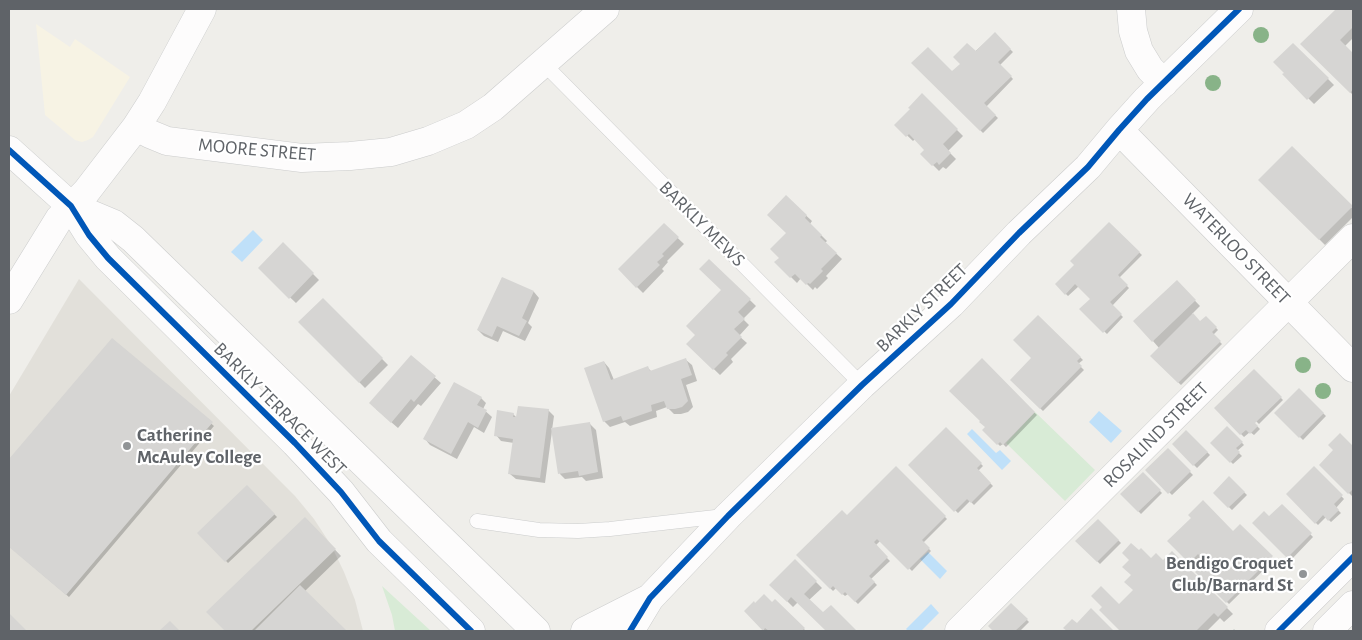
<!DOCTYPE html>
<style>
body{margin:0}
#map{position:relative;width:1362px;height:640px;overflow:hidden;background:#efeeea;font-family:"Alegreya Sans",sans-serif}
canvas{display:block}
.frame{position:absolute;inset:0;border:10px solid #5f6368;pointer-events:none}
</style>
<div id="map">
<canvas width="1362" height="640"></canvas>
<div class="frame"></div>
</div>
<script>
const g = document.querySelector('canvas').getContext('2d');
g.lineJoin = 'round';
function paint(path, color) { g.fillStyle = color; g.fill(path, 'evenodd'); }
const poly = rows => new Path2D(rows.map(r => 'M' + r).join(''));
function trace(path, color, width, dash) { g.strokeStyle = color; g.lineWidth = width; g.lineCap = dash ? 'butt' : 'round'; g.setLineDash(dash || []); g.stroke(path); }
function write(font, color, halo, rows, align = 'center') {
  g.font = font + ' "Alegreya Sans",sans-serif'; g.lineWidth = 4.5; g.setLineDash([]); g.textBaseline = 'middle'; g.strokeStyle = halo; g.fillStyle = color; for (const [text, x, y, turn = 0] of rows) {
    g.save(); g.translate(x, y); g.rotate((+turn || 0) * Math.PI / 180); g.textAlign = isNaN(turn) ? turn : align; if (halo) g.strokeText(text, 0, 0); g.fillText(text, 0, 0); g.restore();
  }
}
paint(poly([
 [36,24,70,47,75,39,130,77,93,137,88,140,82,142,75,140,45,115]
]), '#f7f3e4');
paint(poly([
 [79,279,295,496,314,519,331,545,344,572,355,600,363,631,9,631,9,396]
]), '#e2e0da');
paint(poly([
 [1035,412,1095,470,1065,501,1006,443],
 [382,586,431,631,395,631,392,615]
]), '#d8ebd6');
paint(poly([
 [253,230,263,240,242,262,231,252],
 [1099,411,1122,431,1111,443,1089,422],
 [972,429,996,453,1000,450,1011,461,1002,470,967,434],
 [928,552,947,571,940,579,920,559],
 [931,604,939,613,921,631,908,631,906,629]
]), '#bfe0f9');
paint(poly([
 [1338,9,1353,9,1353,38,1345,46,1353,55,1353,95,1302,44],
 [994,34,1013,52,1000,65,1013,79,986,107,998,118,983,133,913,63,952,73],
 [1293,44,1334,85,1314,104,1284,74,1285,73],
 [922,95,963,136,948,151,956,159,946,169,943,167,939,171,922,154,926,150,915,139,913,141,896,125,911,109],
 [1292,148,1353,209,1353,217,1325,245,1260,180],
 [786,197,812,221,810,224,827,241,825,243,842,259,826,276,828,278,817,289,815,287,813,290,801,278,797,283,776,262,780,258,787,233],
 [1109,224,1142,255,1119,278,1129,288,1112,306,1123,317,1107,334,1081,309,1092,299,1079,286,1068,296,1056,284,1076,265],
 [664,225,684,244,667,261,668,262,662,269,664,271,643,293,619,269],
 [283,244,319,280,296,303,259,268],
 [709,260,756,306,743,319,749,325,739,336,747,343,731,359,733,362,720,375,688,344,697,335,722,291],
 [502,278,534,292,539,298,528,323,532,327,525,341,503,331,498,342,484,336,478,330],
 [1177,282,1200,306,1192,314,1201,323,1206,317,1218,330,1213,335,1222,344,1181,385,1151,356,1159,348,1153,341],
 [323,299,388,365,365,388,300,322],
 [1038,316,1083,360,1078,364,1084,370,1043,411,1011,380,1033,358],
 [112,340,214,426,69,597,9,546,9,461],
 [411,357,441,383,421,406,418,404,398,428,376,409],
 [686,360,692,365,697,381,686,385,693,407,688,412,681,414,674,414,667,407,656,411,657,417,630,426,625,422,610,427,604,421,604,362,609,368,614,380,648,368,652,372],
 [1254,371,1283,400,1259,424,1252,417,1250,419,1260,429,1254,435,1250,432,1244,437,1215,408],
 [1008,387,1037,415,1006,447,1003,444,1000,446,984,430,986,428],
 [1299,390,1326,416,1303,440,1276,413],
 [481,398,486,403,483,409,492,417,484,433,474,427,457,459,430,445,425,439],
 [548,410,554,416,552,430,590,424,596,430,603,478,586,481,582,477,565,479,560,474,552,431,545,483,516,479,510,474,514,443,501,441,496,435,513,414,517,418],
 [1227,427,1244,445,1237,451,1242,456,1233,464,1212,443],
 [946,429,983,466,978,471,993,486,974,505,970,501,958,513,909,465],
 [1186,431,1210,455,1197,468,1173,444],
 [1340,435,1353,448,1353,494,1352,496,1321,465,1335,450],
 [1168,450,1193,475,1172,495,1147,470],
 [896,468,947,519,923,543,931,551,912,571,881,540,875,546,890,561,871,579,877,585,858,604,848,594,845,596,836,588,833,591,798,555,847,517],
 [1314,468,1344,499,1336,508,1341,513,1331,522,1326,517,1318,525,1287,494],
 [1143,474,1162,493,1141,514,1122,494],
 [1229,478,1247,495,1232,510,1214,493],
 [247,487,277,517,228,563,199,533],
 [1282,505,1313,537,1291,560,1254,523,1269,518],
 [305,518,341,556,305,591,345,631,227,631,208,612],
 [1193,518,1233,533,1240,526,1274,560,1229,604,1197,572,1208,562,1202,556,1192,565,1169,541],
 [1098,520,1121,543,1100,564,1077,541],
 [1172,553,1233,614,1224,622,1220,618,1207,631,1122,631,1101,610,1119,606,1135,590,1151,560,1163,562],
 [795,561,822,588,809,600,823,614,831,607,856,631,827,631,798,602,793,607,771,585],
 [775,601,806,631,765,631,745,611,772,604],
 [1012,605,1029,622,1020,631,994,631,990,626]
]), '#0003');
paint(poly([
 [1336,9,1353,9,1353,27,1340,40,1353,53,1353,89,1350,93,1300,44],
 [995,32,1011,49,998,62,1012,76,984,103,996,115,980,131,911,63,928,47,952,71,960,64,953,57,967,43,976,51],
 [1293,43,1329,78,1307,100,1282,74,1284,73,1273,62],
 [922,93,958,129,943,144,951,153,939,165,937,162,932,166,920,154,924,150,909,134,906,137,894,125,910,109,908,108],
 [1292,146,1353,206,1319,240,1258,180],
 [786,195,807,215,805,218,822,235,820,237,837,253,821,269,823,271,810,284,808,283,806,285,795,274,790,278,774,262,779,258,770,249,786,233,767,215],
 [1109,222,1140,252,1118,275,1128,285,1110,302,1122,314,1103,333,1079,309,1090,299,1075,284,1065,295,1055,284,1074,265,1070,261],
 [664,223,679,237,662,254,664,256,657,262,660,265,636,288,618,269],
 [283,242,314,273,289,299,258,268],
 [709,259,751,299,738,312,745,319,734,329,742,337,726,353,728,355,713,370,686,344,695,335,686,326,721,290,699,269],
 [502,277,534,291,522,318,527,321,519,336,497,326,492,337,477,330],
 [1177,280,1196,300,1152,342,1133,321],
 [323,298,383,358,359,383,298,322],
 [1193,313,1200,321,1206,316,1217,327,1212,332,1221,341,1178,383,1150,356],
 [1038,315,1081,357,1077,361,1082,366,1040,409,1010,380,1031,358,1013,340],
 [112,338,213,422,66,595,9,547,9,459],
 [411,355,436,376,414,402,411,399,391,423,369,403],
 [686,358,692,375,681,379,688,401,682,407,675,409,667,409,664,401,651,405,652,411,623,421,621,416,603,422,584,368,604,361,611,380,648,366,650,371],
 [982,358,1035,412,1003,445,1000,442,997,445,982,430,985,427,979,422,980,421,949,391],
 [1254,369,1282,397,1255,423,1258,426,1250,434,1246,430,1240,435,1214,408],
 [454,382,482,397,477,405,487,410,478,428,468,422,451,454,423,439],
 [1299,388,1324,413,1299,438,1274,413],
 [518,406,549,409,540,478,508,474,513,439,494,436,497,410,514,413,513,417,516,417],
 [590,422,598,472,579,476,578,471,558,474,551,428],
 [1227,426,1243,442,1236,448,1240,452,1230,463,1210,443],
 [946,427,982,463,977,468,991,483,971,503,967,499,954,512,908,465],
 [1186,430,1208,452,1193,466,1172,444],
 [1340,433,1353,446,1353,489,1348,494,1319,465,1333,450,1328,445],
 [1168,448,1191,471,1168,494,1145,470],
 [896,466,946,516,922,540,930,548,908,570,877,539,874,542,888,557,869,576,875,582,855,602,845,592,842,595,833,586,830,589,796,555,842,510,847,515],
 [1314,466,1343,495,1334,504,1339,510,1328,521,1323,515,1315,524,1286,494],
 [1143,472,1161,490,1138,512,1120,494],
 [1229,476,1245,492,1228,508,1213,493],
 [247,485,275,514,225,562,197,533],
 [1203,500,1233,531,1240,524,1273,556,1226,603,1195,572,1206,562,1198,554,1189,563,1167,541,1191,518,1188,515],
 [1282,504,1312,533,1287,558,1252,523,1264,511,1269,516],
 [305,517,336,549,251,631,225,631,206,612],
 [1098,519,1119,540,1097,562,1075,541],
 [1131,543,1139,550,1141,548,1151,558,1156,553,1163,560,1172,551,1228,607,1218,617,1214,613,1196,631,1120,631,1099,610,1102,607,1091,596,1101,586,1119,604,1133,590,1124,582,1131,575,1122,567,1129,560,1122,553],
 [795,559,817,581,804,594,823,612,831,605,857,631,826,631,791,597,787,602,769,585],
 [300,585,347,631,254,631],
 [764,594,772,602,775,599,805,628,802,631,769,631,765,628,763,631,744,611,754,601,755,603],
 [1011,603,1028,619,1015,631,993,631,988,626],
 [1091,608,1114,631,1067,631,1063,628,1072,619,1077,623],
 [9,613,27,631,9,631],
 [170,621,180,631,159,631]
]), '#d6d5d3');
const service = poly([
 [543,63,862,385],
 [477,521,539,530,578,531,610,529,724,516]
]);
const minor = poly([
 [1131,9,1133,31,1139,51,1150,69,1164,83],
 [136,127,150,134,167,141,302,158,350,156,391,152,428,141,466,125,493,107,605,9],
 [1119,130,1353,368],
 [9,150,71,206,89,235,108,258,295,443,341,492,379,541,471,631],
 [71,206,114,224,133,239,536,631],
 [9,300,59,219,86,192,136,127,152,102,202,9],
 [585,631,650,598],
 [630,631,650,598,728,516,862,385,951,304,1019,233,1088,167,1119,130,1147,99,1239,9],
 [959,631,1353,238]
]);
const secondary = poly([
 [1279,631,1353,557],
 [1327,631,1353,605]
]);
trace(service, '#cbcccc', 15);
trace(minor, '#cbcccc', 29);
trace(secondary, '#cacacb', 29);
trace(poly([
 [1233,630,1234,631]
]), '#cacfcc', 3, [5, 2.5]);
trace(service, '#fdfcfc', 14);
trace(minor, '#fdfcfc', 28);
trace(secondary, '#fdfcfc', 28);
trace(poly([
 [9,150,71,206,89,235,108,258,295,443,341,492,379,541,471,631],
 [630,631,650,598,728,516,862,385,951,304,1019,233,1088,167,1119,130,1147,99,1239,9],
 [1279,631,1353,557]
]), '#0057b8', 6);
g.fillStyle = '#88b388';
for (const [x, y] of [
 [1261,35],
 [1213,83],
 [1303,365],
 [1323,391]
]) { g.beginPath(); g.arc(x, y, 8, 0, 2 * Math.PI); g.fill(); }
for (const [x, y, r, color] of [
 [127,446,5,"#919496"],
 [1303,574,5,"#919496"]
]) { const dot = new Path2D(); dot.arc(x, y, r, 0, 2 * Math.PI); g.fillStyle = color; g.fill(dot); trace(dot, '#fff', 2); }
write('19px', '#5f6368', '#fff', [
 ["MOORE STREET",257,150,5],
 ["BARKLY MEWS",702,224,45],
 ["WATERLOO STREET",1236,249,46],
 ["BARKLY STREET",922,308,-44],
 ["BARKLY TERRACE WEST",280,409,45],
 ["ROSALIND STREET",1156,435,-45]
]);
write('bold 19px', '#5f6368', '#fff', [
 ["Catherine",137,435],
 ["McAuley College",137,457],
 ["Bendigo Croquet",1293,563,"right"],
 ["Club/Barnard St",1293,585,"right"]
], 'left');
</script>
